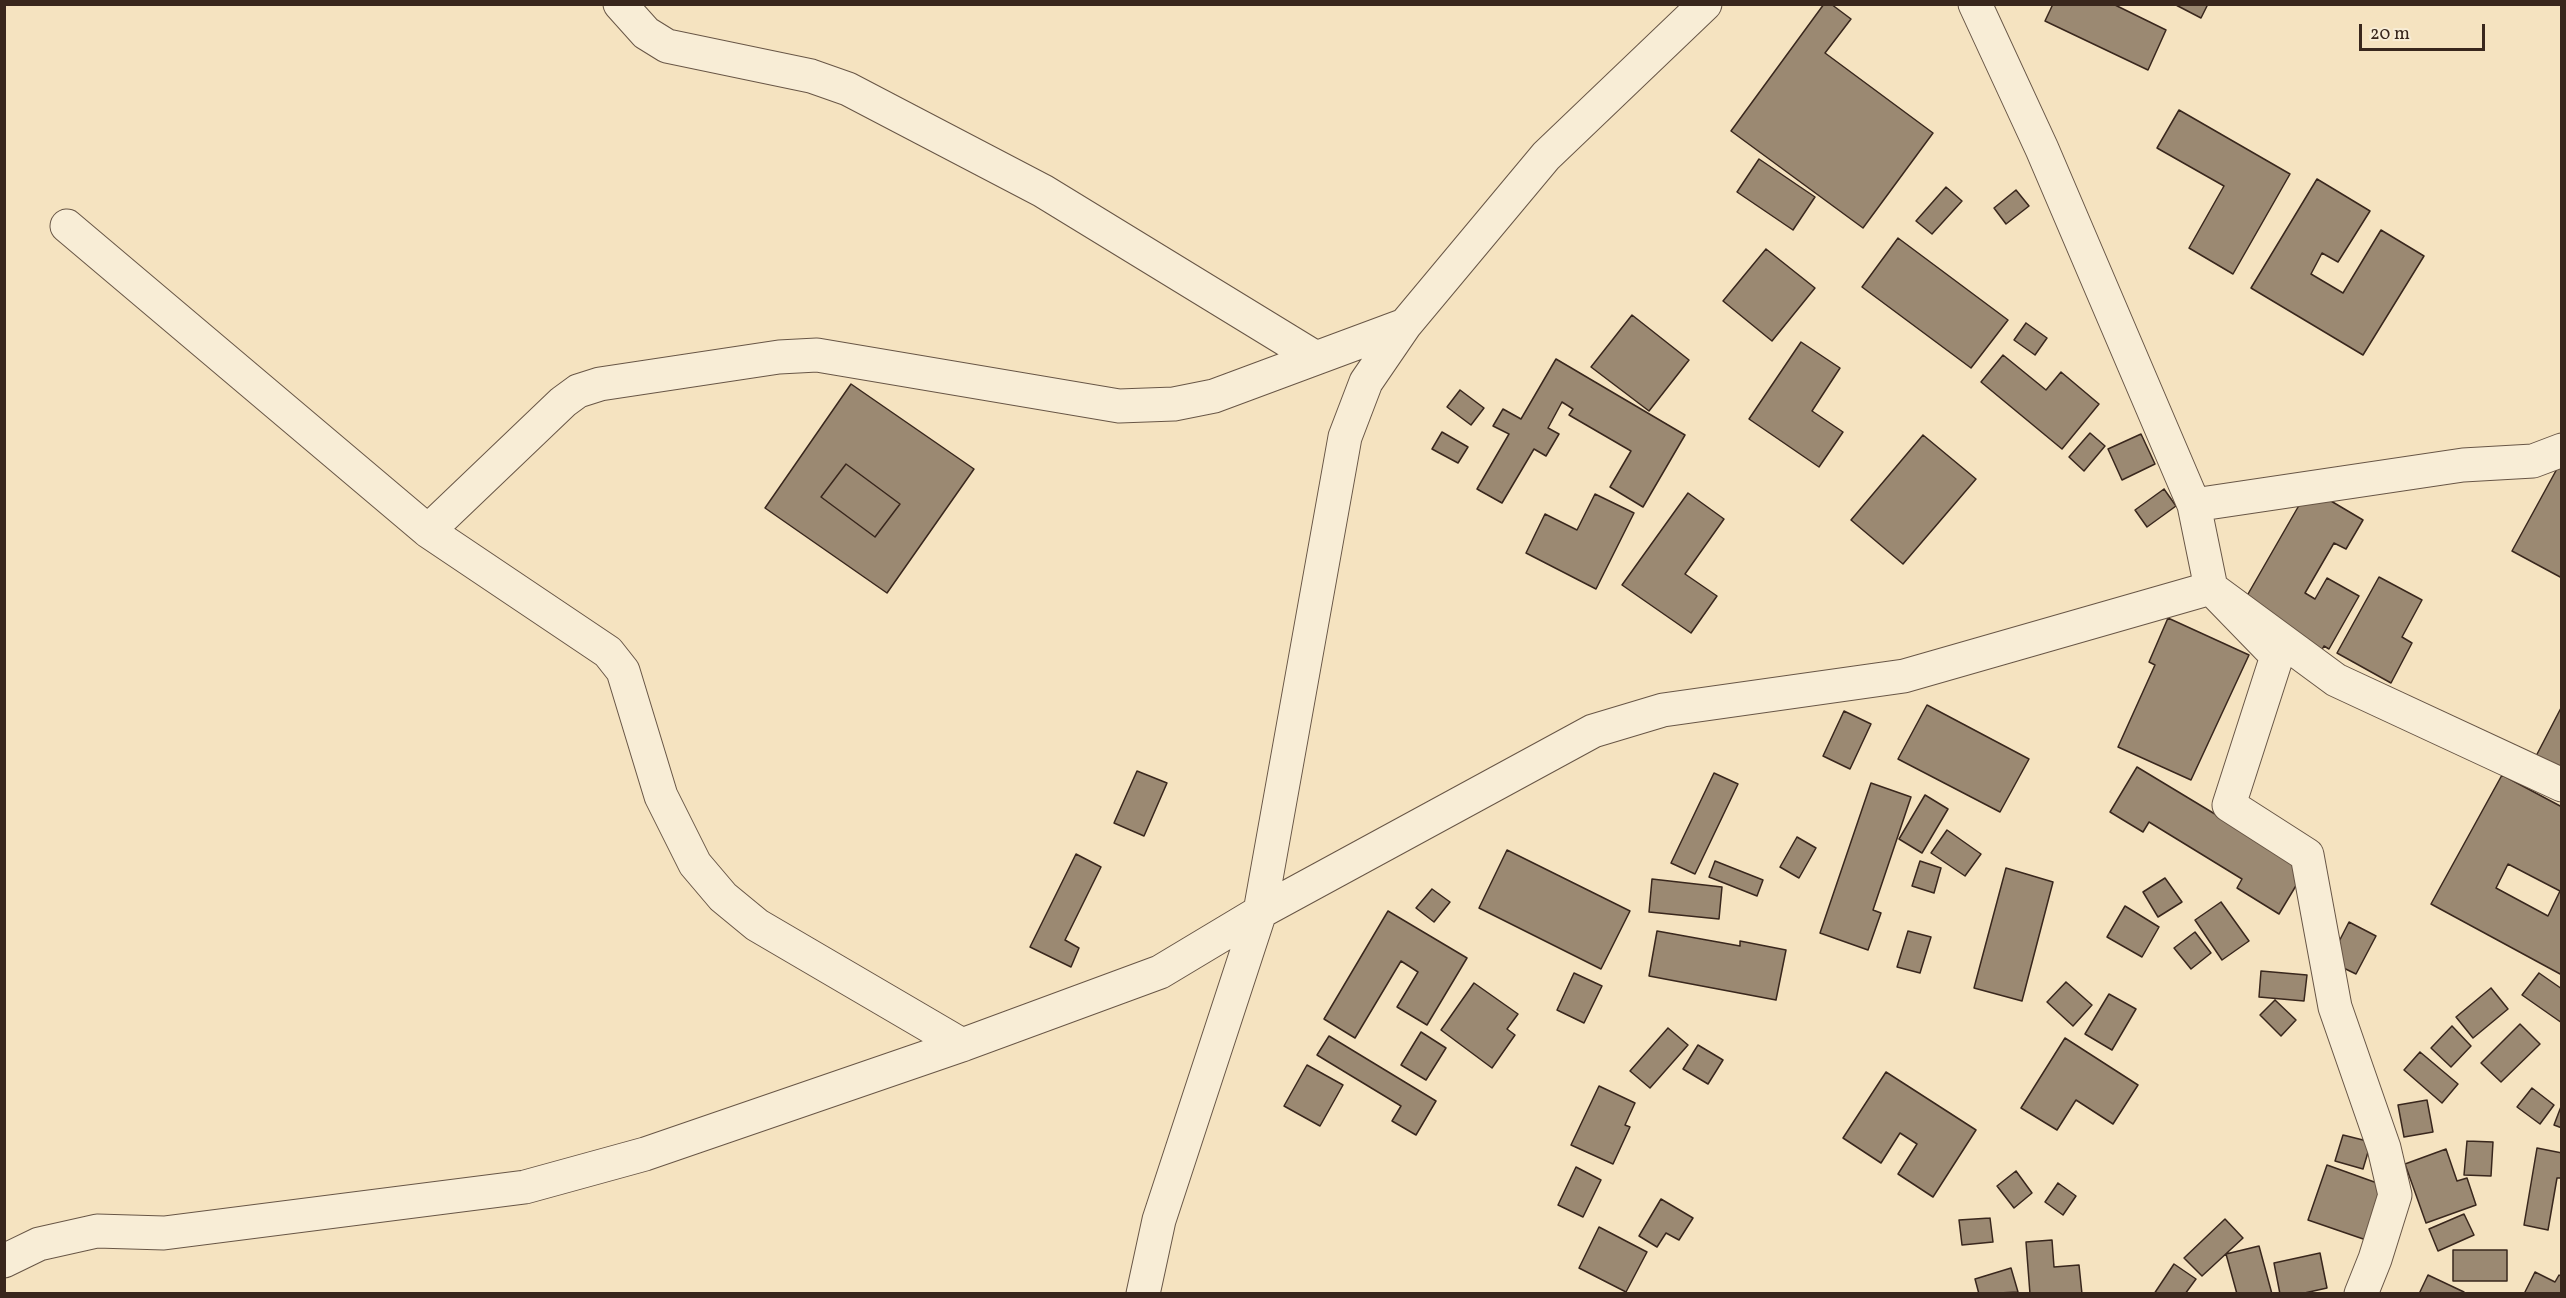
<!DOCTYPE html>
<style>
body{margin:0}
#map{position:relative;width:2566px;height:1298px;overflow:hidden;background:#f5e3c0;font-family:Vollkorn,serif}
canvas{display:block}
.frame{position:absolute;inset:0;border:6px solid #39271d;pointer-events:none}
.scale{position:absolute;left:2359px;top:24px;width:126px;height:27px;box-sizing:border-box;border:3px solid #39271d;border-top:0;padding-left:8px;font-size:18px;line-height:21px;white-space:nowrap;color:#39271d;-webkit-text-stroke:4px #f8edd6;paint-order:stroke}
</style>
<div id="map">
<canvas width="2566" height="1298"></canvas>
<div class="frame"></div>
<div class="scale">20 m</div>
</div>
<script>
const g = document.querySelector('canvas').getContext('2d');
g.lineJoin = 'round';
function paint(path, color) { g.fillStyle = color; g.fill(path, 'evenodd'); }
const poly = rows => new Path2D(rows.map(r => 'M' + r).join(''));
function trace(path, color, width, dash) { g.strokeStyle = color; g.lineWidth = width; g.lineCap = dash ? 'butt' : 'round'; g.setLineDash(dash || []); g.stroke(path); }
const building = poly([
 [1824,4,1831,4,1851,19,1825,53,1933,133,1863,228,1731,131,1824,4],
 [2053,4,2113,4,2166,30,2148,70,2045,21,2053,4],
 [2174,4,2208,4,2201,18,2174,4],
 [2179,110,2290,174,2233,274,2189,248,2224,186,2157,148,2179,110],
 [1759,159,1815,197,1793,230,1737,192,1759,159],
 [2317,179,2370,211,2338,262,2322,253,2311,274,2343,293,2381,230,2424,256,2363,355,2251,288,2317,179],
 [1946,187,1962,201,1932,234,1916,221,1946,187],
 [2016,190,2029,206,2006,224,1994,208,2016,190],
 [1898,238,2008,320,1971,368,1862,287,1898,238],
 [1766,249,1815,288,1772,341,1723,301,1766,249],
 [1632,315,1689,360,1649,411,1591,367,1632,315],
 [2026,323,2047,338,2035,355,2014,340,2026,323],
 [1801,342,1840,368,1812,411,1843,432,1819,467,1749,419,1801,342],
 [2003,355,2046,390,2061,372,2099,404,2062,449,1981,382,2003,355],
 [1556,359,1685,435,1643,507,1610,487,1631,451,1569,415,1573,409,1562,402,1548,428,1559,434,1546,456,1534,449,1502,503,1477,489,1509,434,1493,426,1503,409,1521,419,1556,359],
 [851,384,974,469,887,593,765,508,851,384],
 [846,464,900,504,875,537,821,497,846,464],
 [1460,390,1484,408,1471,425,1447,407,1460,390],
 [1442,432,1468,447,1458,463,1432,449,1442,432],
 [2090,433,2105,446,2084,471,2069,457,2090,433],
 [2141,434,2155,464,2122,480,2108,449,2141,434],
 [1923,435,1976,479,1903,564,1851,520,1923,435],
 [846,464,900,504,875,537,821,497,846,464],
 [2558,467,2562,469,2562,578,2512,551,2558,467],
 [2309,488,2363,520,2346,549,2334,543,2305,593,2315,599,2327,578,2359,596,2329,649,2324,646,2320,653,2244,601,2309,488],
 [2164,489,2176,506,2147,527,2135,510,2164,489],
 [1688,493,1724,519,1685,574,1717,596,1691,633,1622,585,1688,493],
 [1595,494,1634,513,1596,589,1526,553,1545,514,1577,530,1595,494],
 [2379,577,2422,600,2402,637,2412,643,2391,683,2337,653,2379,577],
 [2168,618,2249,655,2191,780,2118,747,2155,665,2149,662,2168,618],
 [1927,705,2029,759,2000,812,1898,759,1927,705],
 [2562,706,2562,774,2534,760,2562,706],
 [1844,711,1871,724,1850,769,1823,756,1844,711],
 [2137,767,2306,869,2279,914,2237,888,2242,879,2149,822,2143,832,2110,812,2137,767],
 [1137,771,1167,783,1144,836,1114,823,1137,771],
 [1714,773,1738,784,1695,874,1671,863,1714,773],
 [2502,775,2562,807,2562,975,2431,904,2502,775],
 [2508,864,2560,891,2548,916,2496,888,2508,864],
 [1871,783,1911,797,1873,910,1881,913,1868,950,1820,933,1871,783],
 [1925,795,1948,809,1922,853,1899,839,1925,795],
 [1947,830,1981,854,1965,876,1931,853,1947,830],
 [1797,837,1816,848,1799,878,1780,867,1797,837],
 [1507,850,1630,911,1601,969,1479,908,1507,850],
 [1076,854,1101,867,1065,940,1079,948,1071,967,1030,947,1076,854],
 [1715,861,1763,880,1757,896,1709,877,1715,861],
 [1920,861,1941,868,1934,893,1912,886,1920,861],
 [2006,868,2053,882,2022,1001,1974,988,2006,868],
 [2165,878,2182,902,2158,917,2143,892,2165,878],
 [1652,879,1722,887,1719,919,1649,912,1652,879],
 [1432,889,1450,902,1434,922,1416,908,1432,889],
 [2221,902,2249,941,2222,960,2195,920,2221,902],
 [2125,906,2159,927,2142,957,2107,937,2125,906],
 [1388,911,1467,958,1427,1025,1397,1007,1418,972,1401,961,1355,1038,1324,1019,1388,911],
 [2349,922,2376,936,2356,974,2329,961,2349,922],
 [1657,931,1740,946,1740,941,1786,950,1776,1000,1649,976,1657,931],
 [1908,931,1931,937,1920,973,1897,967,1908,931],
 [2195,932,2211,953,2191,969,2174,948,2195,932],
 [2261,971,2307,975,2304,1001,2259,997,2261,971],
 [1574,973,1602,986,1584,1023,1557,1010,1574,973],
 [2539,973,2562,989,2562,1023,2522,995,2539,973],
 [2066,982,2092,1005,2073,1026,2047,1002,2066,982],
 [1474,983,1518,1014,1507,1029,1515,1035,1492,1068,1441,1030,1474,983],
 [2491,988,2508,1009,2473,1038,2456,1017,2491,988],
 [2109,994,2136,1009,2112,1050,2085,1034,2109,994],
 [2275,1000,2296,1020,2281,1036,2260,1015,2275,1000],
 [2520,1024,2540,1044,2501,1082,2481,1063,2520,1024],
 [2452,1026,2471,1046,2451,1067,2431,1048,2452,1026],
 [1668,1028,1688,1045,1650,1088,1630,1071,1668,1028],
 [1421,1032,1446,1048,1426,1080,1401,1065,1421,1032],
 [1329,1036,1436,1101,1416,1135,1392,1121,1401,1106,1317,1055,1329,1036],
 [2065,1038,2138,1085,2113,1124,2076,1100,2057,1130,2021,1108,2065,1038],
 [1698,1045,1723,1060,1708,1084,1683,1069,1698,1045],
 [2420,1052,2458,1084,2442,1103,2404,1070,2420,1052],
 [1307,1065,1343,1085,1320,1126,1284,1106,1307,1065],
 [1886,1072,1976,1130,1933,1197,1898,1174,1917,1144,1900,1133,1881,1163,1843,1138,1886,1072],
 [1599,1086,1635,1103,1625,1125,1630,1127,1613,1164,1571,1145,1599,1086],
 [2532,1088,2554,1105,2540,1124,2517,1107,2532,1088],
 [2427,1100,2433,1132,2404,1137,2398,1105,2427,1100],
 [2562,1104,2562,1128,2554,1125,2562,1104],
 [2343,1135,2371,1142,2363,1169,2335,1161,2343,1135],
 [2467,1141,2493,1142,2491,1176,2464,1175,2467,1141],
 [2537,1148,2562,1153,2562,1178,2557,1178,2548,1230,2524,1225,2537,1148],
 [2446,1149,2457,1181,2467,1178,2476,1205,2426,1223,2405,1164,2446,1149],
 [2327,1165,2391,1188,2372,1242,2308,1220,2327,1165],
 [1576,1167,1601,1180,1583,1217,1558,1205,1576,1167],
 [2016,1171,2032,1193,2014,1208,1997,1186,2016,1171],
 [2058,1183,2076,1196,2063,1215,2045,1202,2058,1183],
 [1661,1199,1693,1218,1679,1240,1666,1233,1657,1247,1639,1236,1661,1199],
 [2464,1214,2474,1235,2438,1251,2429,1229,2464,1214],
 [1990,1218,1993,1242,1962,1245,1959,1220,1990,1218],
 [2225,1219,2243,1238,2202,1276,2184,1258,2225,1219],
 [1599,1227,1647,1252,1626,1292,1579,1268,1599,1227],
 [2052,1240,2054,1267,2079,1265,2082,1294,2030,1294,2026,1242,2052,1240],
 [2259,1246,2272,1294,2237,1294,2226,1254,2259,1246],
 [2453,1250,2507,1250,2507,1281,2453,1281,2453,1250],
 [2320,1253,2327,1288,2300,1294,2280,1294,2274,1263,2320,1253],
 [2174,1264,2196,1279,2185,1294,2154,1294,2174,1264],
 [2011,1268,2018,1292,1979,1294,1975,1279,2011,1268],
 [2535,1272,2555,1282,2559,1275,2562,1277,2562,1294,2524,1294,2535,1272],
 [2428,1275,2464,1292,2463,1294,2419,1294,2428,1275]
]);
paint(building, '#9b8972');
trace(building, '#39271d', 1.5);
const minor = poly([
 [620,4,646,33,667,46,811,76,848,89,1043,191,1316,358],
 [1975,4,2042,149,2194,505,2211,588,2277,656,2229,805,2307,855,2335,1007,2384,1148,2395,1195,2375,1259,2361,1294],
 [67,226,428,531,608,652,623,671,661,796,695,864,723,897,757,925,962,1045],
 [2194,505,2463,465,2533,461,2562,450],
 [428,531,563,402,578,391,600,384,779,357,817,355,1119,406,1174,404,1214,396,1405,325],
 [4,1261,39,1244,97,1231,164,1233,525,1187,645,1154,962,1045,1160,972,1260,912,1593,731,1663,710,1904,676,2211,588,2336,680,2562,785],
 [1143,1294,1159,1220,1260,912,1345,437,1366,382,1405,325,1546,156,1705,4]
]);
trace(minor, '#685646', 35);
trace(minor, '#f8edd6', 33);
</script>
